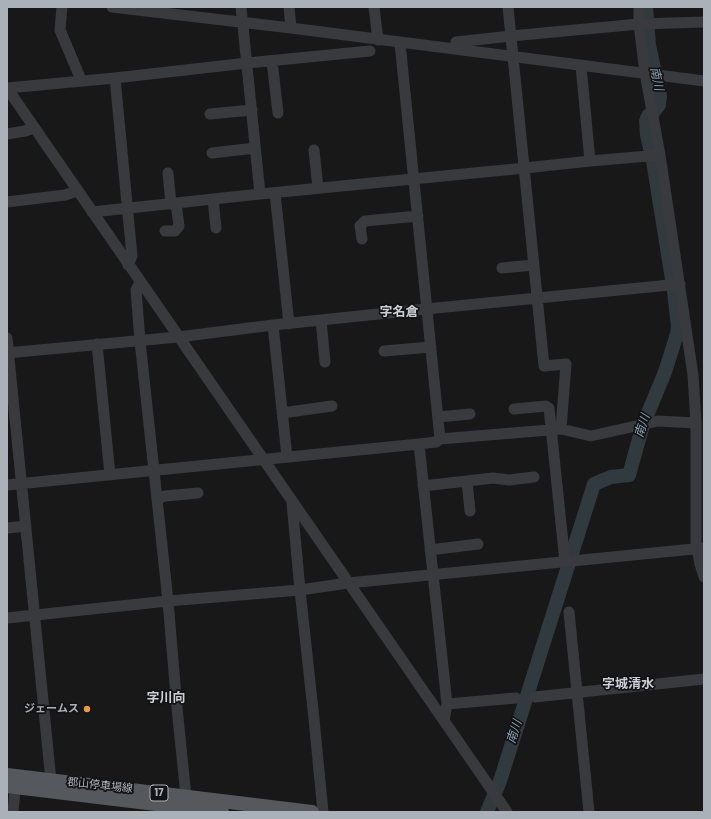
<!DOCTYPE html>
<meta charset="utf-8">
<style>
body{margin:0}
#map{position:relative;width:711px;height:819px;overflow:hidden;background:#181819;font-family:Poppins,sans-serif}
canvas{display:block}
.frame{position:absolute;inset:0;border:8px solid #abb1b8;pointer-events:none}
</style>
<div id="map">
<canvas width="711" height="819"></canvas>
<div class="frame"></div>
</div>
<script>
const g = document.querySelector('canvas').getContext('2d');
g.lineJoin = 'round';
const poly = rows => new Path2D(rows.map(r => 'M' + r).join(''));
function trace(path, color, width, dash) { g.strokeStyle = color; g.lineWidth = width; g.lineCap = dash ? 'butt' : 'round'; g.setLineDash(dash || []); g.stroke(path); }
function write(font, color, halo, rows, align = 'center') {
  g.font = font + ' Poppins,"Noto Sans JP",sans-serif'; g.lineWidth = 3.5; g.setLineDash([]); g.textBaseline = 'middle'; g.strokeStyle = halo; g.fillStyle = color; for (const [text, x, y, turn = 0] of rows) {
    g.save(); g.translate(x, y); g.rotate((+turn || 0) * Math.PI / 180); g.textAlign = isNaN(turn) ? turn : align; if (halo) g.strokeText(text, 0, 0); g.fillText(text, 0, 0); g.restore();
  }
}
trace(poly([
 [487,812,500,781,594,484,611,477,629,475,643,425,665,372,677,334,678,326,674,292,653,161,647,135,646,121,648,116,654,111,659,105,660,96,649,45,646,7]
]), '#303a3f', 14);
trace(poly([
 [62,7,60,30,79,75,80,81],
 [112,7,291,28,704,81],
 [241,7,260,194],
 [289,7,291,28],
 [374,7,378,40],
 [508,7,544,366,566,364,561,429],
 [639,7,639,24,645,73,660,155,693,375,696,423,696,542,700,564,704,577],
 [456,42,511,36,639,24,704,22],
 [400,43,440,439],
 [272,61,278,113],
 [581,66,590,161],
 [115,78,132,256,128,265],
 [7,88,507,812],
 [7,88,115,78,247,63,370,51],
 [210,114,252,110],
 [7,134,25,131,33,128],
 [314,150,318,188],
 [212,153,255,148],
 [168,173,171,204],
 [275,193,289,324],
 [213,199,216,228],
 [7,202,65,195,77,191],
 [92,212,260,194,525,168,590,161,660,155],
 [165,231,175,231,179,226,176,203],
 [362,239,360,226,365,221,418,216],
 [502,268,534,265],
 [140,282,136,290,140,341,168,601,177,708,186,796],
 [321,320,325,362],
 [273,325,287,457],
 [7,338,51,781],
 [97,344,110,475],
 [384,351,431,347],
 [7,353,178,337,273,325,426,309,680,284],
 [514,409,546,406,549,408,565,562],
 [282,413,332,406],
 [438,417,470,414],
 [419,444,447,704,444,721],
 [467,481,470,511],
 [7,485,419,444,436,442,440,439,561,429,591,436,658,421,696,423],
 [423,486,493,478,509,480,534,477],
 [157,499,165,496,198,493],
 [292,503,300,590,314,719,323,812],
 [7,528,26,526],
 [430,550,478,544],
 [569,612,589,812],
 [7,618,168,601,300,590,348,583,704,548],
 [535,697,704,679],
 [447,704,516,698],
 [13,812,16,779]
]), '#393a3e', 11);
trace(poly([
 [7,775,312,812],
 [7,786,222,812]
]), '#55585d', 14);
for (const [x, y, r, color] of [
 [87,709,4,"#e79a42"]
]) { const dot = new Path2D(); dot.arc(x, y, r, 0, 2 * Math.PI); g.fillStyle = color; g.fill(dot); trace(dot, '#131315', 1.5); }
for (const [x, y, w] of [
 [159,793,18]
]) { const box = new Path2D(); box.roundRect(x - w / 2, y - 8, w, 16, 3); g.fillStyle = '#131315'; g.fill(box); trace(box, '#abb1b8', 1); }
write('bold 10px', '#abb1b8', null, [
 ["17",159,793]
]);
write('bold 11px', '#abb1b8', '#131315', [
 ["ジェームス",79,709]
], 'right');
write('11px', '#abb1b8', '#131315', [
 ["郡山停車場線",100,786,6]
]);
write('italic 12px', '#84a2b1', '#131315', [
 ["南川",656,79,78],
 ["南川",643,426,-72],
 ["南川",515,732,-72]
]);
write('bold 13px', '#cbcfd5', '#131315', [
 ["字名倉",399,313],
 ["字城清水",628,685],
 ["字川向",166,699]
]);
</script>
